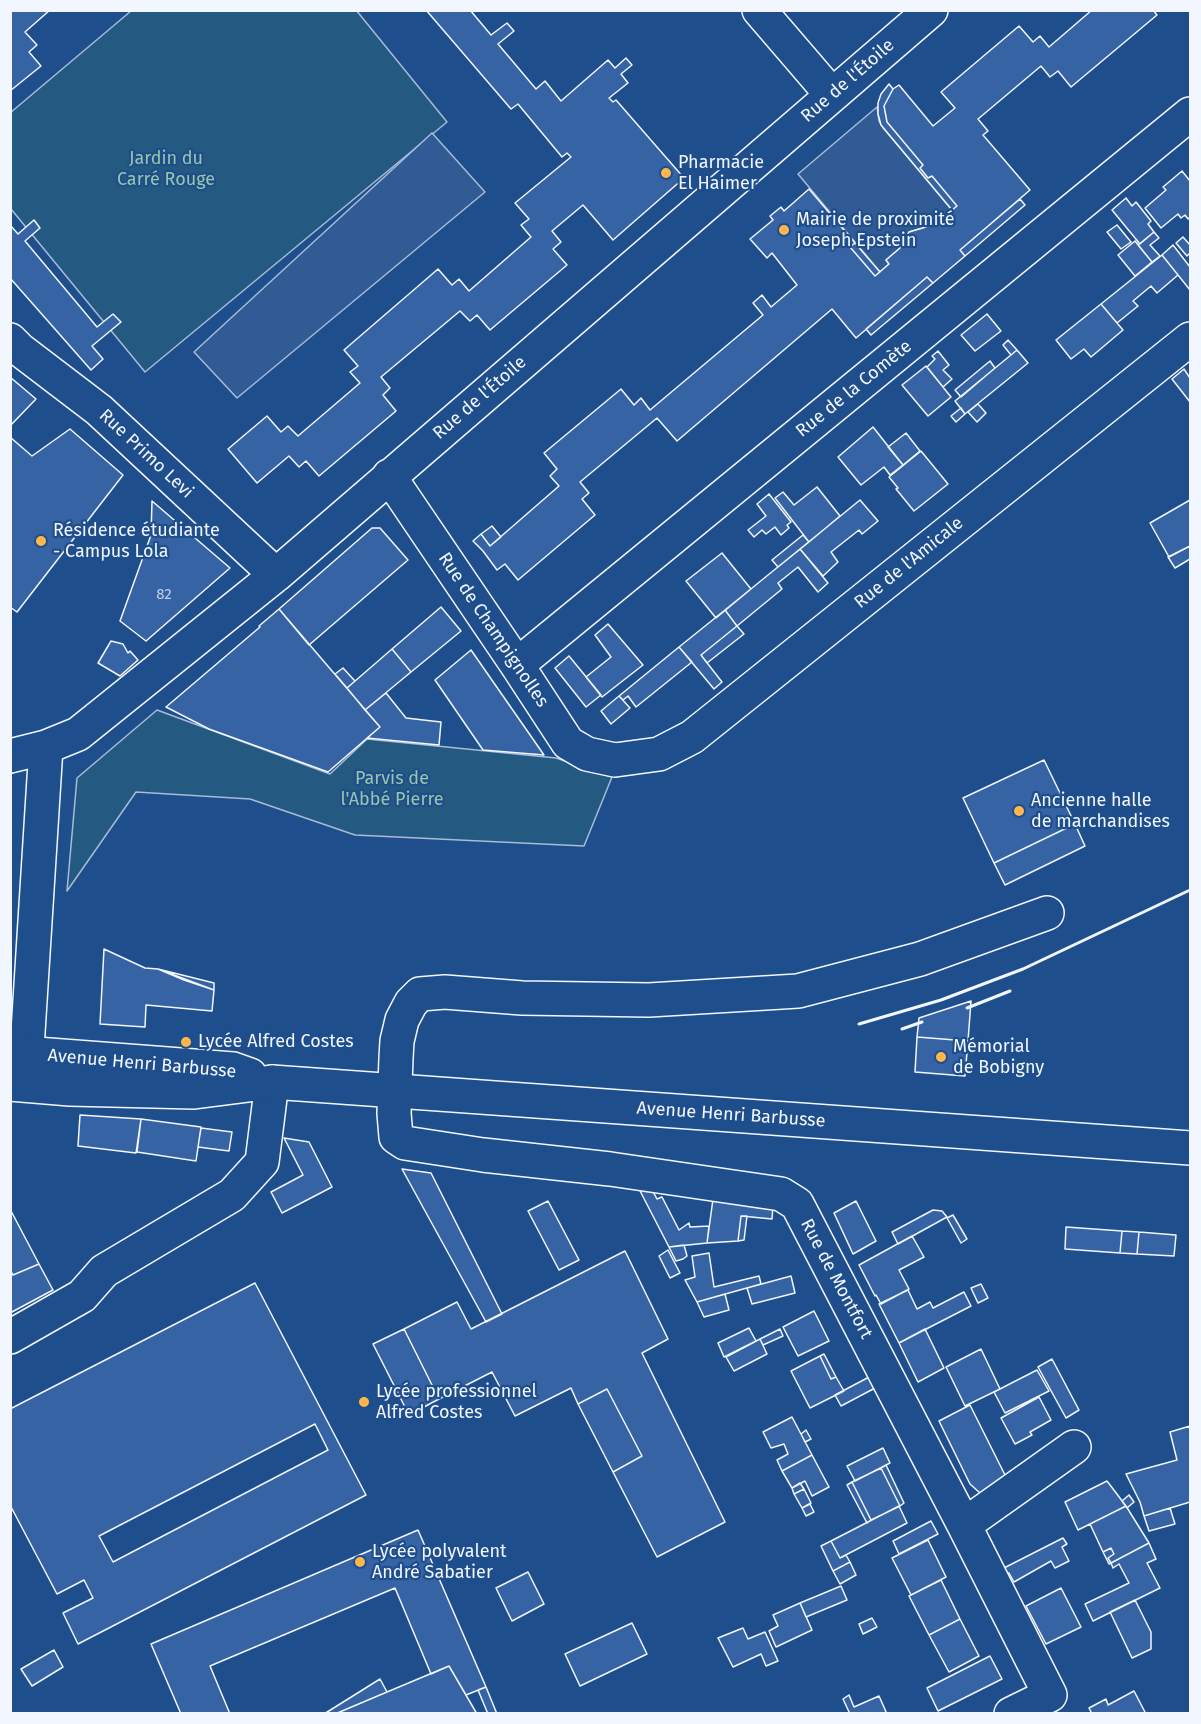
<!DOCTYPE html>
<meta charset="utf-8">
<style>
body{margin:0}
#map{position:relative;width:1201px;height:1724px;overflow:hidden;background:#1f4e8c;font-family:"Fira Sans",sans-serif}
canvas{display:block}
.frame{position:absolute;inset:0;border:12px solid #f2f6ff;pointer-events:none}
</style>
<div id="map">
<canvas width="1201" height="1724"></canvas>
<div class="frame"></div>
</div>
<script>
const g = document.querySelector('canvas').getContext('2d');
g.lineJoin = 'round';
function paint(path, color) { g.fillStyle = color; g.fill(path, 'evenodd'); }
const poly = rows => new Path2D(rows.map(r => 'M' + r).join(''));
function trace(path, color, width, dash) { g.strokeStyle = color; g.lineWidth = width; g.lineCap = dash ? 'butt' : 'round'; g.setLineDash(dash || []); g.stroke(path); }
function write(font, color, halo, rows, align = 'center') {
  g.font = font + ' "Fira Sans",sans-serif'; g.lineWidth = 4.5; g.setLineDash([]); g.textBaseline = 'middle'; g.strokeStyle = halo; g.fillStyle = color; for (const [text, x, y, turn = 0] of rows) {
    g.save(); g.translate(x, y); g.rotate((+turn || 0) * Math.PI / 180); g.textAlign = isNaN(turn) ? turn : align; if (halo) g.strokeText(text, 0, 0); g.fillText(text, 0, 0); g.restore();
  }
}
const green = poly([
 [356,10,447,122,145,372,11,209,10,113,131,11,356,10],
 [157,710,330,774,367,739,556,758,612,777,584,846,355,835,250,799,136,792,67,891,77,778,157,710]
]);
paint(green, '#245a82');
trace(green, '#a8bbd7', 1.5);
const parking = poly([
 [877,107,879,121,884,129,952,210,943,217,940,214,926,227,909,232,900,248,886,260,889,264,880,272,798,174,877,107],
 [432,133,485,192,237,398,194,352,432,133]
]);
paint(parking, '#305b95');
trace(parking, '#a8bbd7', 1.5);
const building = poly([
 [10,10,50,10,25,32,37,45,29,52,41,66,10,91,10,10],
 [426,10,470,10,491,35,507,23,514,31,498,44,536,89,545,81,561,101,608,60,615,68,626,58,632,65,621,74,628,83,609,98,613,102,616,100,684,178,613,240,583,205,552,231,561,242,553,249,567,265,490,330,477,315,470,321,460,311,381,377,390,388,383,395,396,411,319,476,306,461,299,467,289,456,257,483,228,449,267,416,281,432,288,426,298,436,360,383,350,372,358,366,344,350,438,269,452,285,459,279,469,291,531,237,521,225,529,219,515,203,571,157,567,153,562,157,518,104,511,109,426,10],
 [1092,10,1153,10,1157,15,1071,87,1058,71,1050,77,1041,66,978,119,988,131,983,135,1030,190,960,250,965,256,933,283,927,277,856,338,832,309,677,441,657,418,580,482,589,493,582,499,595,515,518,580,505,564,497,570,483,551,473,541,481,534,490,546,559,486,550,476,557,469,544,453,621,389,634,405,641,398,650,410,763,315,753,303,762,295,771,307,797,285,772,253,767,258,750,239,773,220,770,216,781,207,784,211,809,189,855,243,850,247,875,276,889,264,886,260,900,248,909,232,926,227,940,214,943,217,957,206,932,176,928,178,920,168,923,165,887,122,884,106,893,89,899,85,933,126,955,108,941,92,1019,26,1033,42,1040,36,1049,47,1092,10],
 [889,84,893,89,884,106,887,122,923,165,920,168,928,178,932,176,957,206,952,210,881,125,878,114,878,103,881,94,889,84],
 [1182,171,1190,181,1190,217,1188,219,1185,215,1181,218,1178,214,1161,228,1145,208,1166,190,1163,187,1182,171],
 [1126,198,1132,206,1136,202,1151,221,1148,224,1154,232,1140,244,1112,210,1126,198],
 [1020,199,1025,205,965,256,960,250,1020,199],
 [34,220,40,228,25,241,97,327,113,314,121,322,92,346,103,359,91,370,10,278,10,225,18,234,34,220],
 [1117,225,1131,242,1121,249,1107,232,1117,225],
 [1154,232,1159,238,1150,245,1160,256,1152,262,1138,245,1154,232],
 [1183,237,1190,245,1190,253,1187,256,1176,243,1183,237],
 [1135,241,1152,262,1135,276,1118,255,1135,241],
 [855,243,880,272,875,276,850,247,855,243],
 [1173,245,1190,267,1190,290,1162,255,1173,245],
 [1162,255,1178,275,1157,293,1151,286,1133,301,1138,306,1117,323,1101,304,1162,255],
 [927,277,933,283,871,335,866,329,927,277],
 [1101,304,1123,330,1091,357,1084,349,1071,359,1056,340,1101,304],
 [987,314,1001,331,975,351,961,335,987,314],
 [1008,340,1017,350,1011,355,1003,345,1008,340],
 [1017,350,1028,363,965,414,955,401,1017,350],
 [938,351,949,365,943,370,952,379,943,387,927,367,935,359,932,356,938,351],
 [990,361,995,368,961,397,955,390,990,361],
 [926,366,951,397,928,416,902,385,926,366],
 [1184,369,1190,378,1190,402,1172,379,1184,369],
 [10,377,36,399,10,426,10,377],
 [978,404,986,413,977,422,968,412,978,404],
 [961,408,965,414,956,422,951,416,961,408],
 [873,427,903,465,890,475,884,467,861,485,838,457,873,427],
 [70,429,123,475,17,612,10,607,10,437,32,456,70,429],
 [906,433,920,451,903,465,888,447,906,433],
 [921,451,948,484,914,511,896,489,898,488,889,477,921,451],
 [817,487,840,516,809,542,775,498,783,492,794,505,817,487],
 [769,494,791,522,787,525,789,528,781,535,775,527,766,534,762,530,754,537,748,530,766,516,757,504,769,494],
 [860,500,878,521,862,534,859,530,831,552,838,562,823,576,800,549,860,500],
 [1190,500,1190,546,1169,557,1150,523,1190,500],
 [152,501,230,568,146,641,120,621,151,535,152,501],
 [492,526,501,537,490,546,481,534,492,526],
 [372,528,380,528,408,560,309,645,279,609,372,528],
 [803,535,809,542,778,567,772,560,803,535],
 [1190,546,1190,559,1175,568,1168,557,1190,546],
 [800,549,828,583,818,592,798,567,778,583,782,589,737,626,725,610,800,549],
 [722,553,751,589,716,618,686,581,722,553],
 [441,607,461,631,411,672,392,649,441,607],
 [279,609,380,727,328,772,209,729,166,707,260,627,259,626,279,609],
 [725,610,737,626,701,655,722,682,714,689,679,647,725,610],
 [608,624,643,665,602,697,586,677,611,657,595,635,608,624],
 [737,626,744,634,707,663,701,655,737,626],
 [111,641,123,644,128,653,130,651,138,660,120,676,98,663,111,641],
 [679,647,692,662,636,707,628,696,623,700,619,696,679,647],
 [392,649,411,672,365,710,347,688,392,649],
 [471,650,544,755,483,750,435,680,471,650],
 [569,656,601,695,586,707,555,668,569,656],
 [343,668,355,681,347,688,335,674,343,668],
 [386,693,406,718,441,722,439,745,367,738,380,727,365,710,386,693],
 [619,696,630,708,611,724,601,711,619,696],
 [1044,760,1075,824,994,863,963,798,1044,760],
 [1075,824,1085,846,1005,885,994,863,1075,824],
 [104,949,145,968,158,969,214,990,212,1011,146,1005,145,1027,100,1024,104,949],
 [158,969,214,983,214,990,184,980,158,969],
 [971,1001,968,1041,917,1037,919,1018,971,1001],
 [917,1037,968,1041,965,1076,915,1072,917,1037],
 [80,1115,141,1119,136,1153,78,1146,80,1115],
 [141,1119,201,1127,196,1161,137,1152,141,1119],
 [201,1128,232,1132,229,1151,198,1147,201,1128],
 [284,1138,309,1142,332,1187,282,1213,271,1192,303,1175,284,1138],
 [402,1169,431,1173,502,1314,486,1322,402,1169],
 [638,1187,651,1188,657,1199,662,1197,679,1230,689,1223,690,1227,709,1226,707,1243,669,1247,638,1187],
 [713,1199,773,1206,772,1219,741,1216,738,1241,707,1243,713,1199],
 [548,1201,579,1260,559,1270,528,1211,548,1201],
 [856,1201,876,1241,853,1254,834,1213,856,1201],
 [10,1209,39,1264,13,1275,10,1270,10,1209],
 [933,1210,942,1211,947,1217,898,1244,892,1232,933,1210],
 [953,1215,967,1239,961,1243,947,1218,953,1215],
 [741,1216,747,1216,744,1240,738,1241,741,1216],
 [1066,1227,1122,1231,1120,1253,1065,1249,1066,1227],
 [1122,1231,1139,1232,1137,1254,1120,1253,1122,1231],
 [1139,1232,1176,1235,1174,1256,1137,1254,1139,1232],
 [912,1236,924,1257,899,1270,909,1289,881,1304,876,1295,875,1296,859,1265,912,1236],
 [684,1245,687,1256,683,1259,676,1261,669,1247,684,1245],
 [668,1250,680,1273,670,1278,659,1256,668,1250],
 [625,1251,668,1339,642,1353,725,1522,657,1557,613,1472,642,1456,607,1389,578,1404,571,1388,515,1416,492,1372,439,1399,404,1329,457,1302,471,1329,625,1251],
 [709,1253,714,1287,759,1276,761,1284,697,1302,685,1280,695,1277,692,1256,709,1253],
 [39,1264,53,1290,10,1313,10,1270,13,1275,39,1264],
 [791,1276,795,1293,752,1304,747,1288,791,1276],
 [255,1283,366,1495,78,1644,63,1613,93,1598,84,1580,57,1594,10,1505,10,1409,255,1283],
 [315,1424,328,1450,113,1562,99,1536,315,1424],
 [981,1284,988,1298,978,1303,971,1288,981,1284],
 [908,1290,917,1309,930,1302,933,1308,964,1292,971,1306,899,1343,879,1304,908,1290],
 [725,1294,729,1310,704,1317,697,1302,725,1294],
 [814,1311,829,1341,798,1356,783,1327,814,1311],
 [749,1328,756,1341,724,1357,718,1343,749,1328],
 [404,1329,439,1399,409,1415,373,1344,404,1329],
 [780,1329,783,1336,763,1345,760,1339,780,1329],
 [925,1329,944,1368,918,1382,899,1343,925,1329],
 [760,1339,767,1354,734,1371,726,1357,760,1339],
 [981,1349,1000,1389,965,1406,946,1367,981,1349],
 [824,1354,836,1377,831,1379,820,1356,824,1354],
 [820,1356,831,1379,836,1377,844,1391,810,1408,791,1371,820,1356],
 [1052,1359,1079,1410,1066,1418,1038,1367,1052,1359],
 [1037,1370,1049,1391,1005,1413,994,1392,1037,1370],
 [871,1376,877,1387,841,1406,835,1395,871,1376],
 [607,1389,642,1456,613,1472,578,1404,607,1389],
 [1039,1397,1051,1420,1030,1432,1032,1435,1015,1444,1001,1418,1039,1397],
 [970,1405,1005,1475,980,1493,970,1484,939,1421,970,1405],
 [792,1417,812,1455,782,1471,777,1460,788,1454,784,1444,771,1448,763,1432,792,1417],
 [1190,1426,1190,1502,1144,1516,1140,1502,1126,1474,1177,1460,1170,1432,1190,1426],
 [806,1430,811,1439,805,1442,801,1434,806,1430],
 [883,1448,890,1463,855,1481,847,1466,883,1448],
 [812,1455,829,1487,812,1496,805,1481,792,1488,782,1471,812,1455],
 [886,1465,904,1503,900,1506,881,1468,886,1465],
 [881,1468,900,1506,871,1520,852,1482,881,1468],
 [1107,1481,1126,1506,1078,1530,1065,1502,1107,1481],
 [852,1482,871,1520,867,1523,847,1485,852,1482],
 [800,1483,804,1489,794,1494,792,1488,800,1483],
 [804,1489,811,1503,802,1508,794,1494,804,1489],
 [1129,1495,1134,1502,1127,1508,1122,1501,1129,1495],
 [810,1504,814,1512,806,1516,802,1508,810,1504],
 [899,1506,907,1523,840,1558,831,1541,899,1506],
 [1126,1506,1149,1543,1111,1563,1108,1558,1114,1554,1111,1548,1103,1552,1090,1524,1126,1506],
 [1170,1508,1175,1524,1149,1531,1144,1516,1170,1508],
 [931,1521,938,1534,899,1554,893,1541,931,1521],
 [418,1530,486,1687,466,1695,449,1666,431,1674,395,1588,210,1666,230,1714,181,1714,151,1644,418,1530],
 [1063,1538,1067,1544,1062,1547,1069,1561,1055,1568,1051,1561,1014,1582,1009,1573,1005,1575,1002,1569,1063,1538],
 [928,1540,946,1577,911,1595,892,1558,928,1540],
 [831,1541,840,1558,846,1555,850,1562,833,1571,821,1546,831,1541],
 [1149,1543,1156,1559,1147,1563,1160,1588,1093,1621,1085,1604,1129,1583,1119,1564,1113,1568,1111,1563,1149,1543],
 [1111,1548,1114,1554,1108,1558,1111,1563,1109,1564,1103,1552,1111,1548],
 [850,1562,856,1575,840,1584,833,1571,850,1562],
 [528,1572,544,1604,512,1621,496,1588,528,1572],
 [941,1580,960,1619,929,1635,909,1596,941,1580],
 [841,1586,847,1600,806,1617,800,1603,841,1586],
 [1061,1588,1081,1627,1046,1644,1026,1606,1061,1588],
 [1135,1600,1151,1632,1151,1649,1132,1658,1110,1612,1135,1600],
 [800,1603,812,1630,776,1647,769,1631,778,1626,773,1615,800,1603],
 [872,1618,877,1627,863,1634,859,1624,872,1618],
 [960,1619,979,1656,949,1672,929,1635,960,1619],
 [632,1623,647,1654,580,1686,565,1654,632,1623],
 [743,1628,748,1639,765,1632,778,1661,766,1666,761,1654,733,1667,718,1638,743,1628],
 [54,1650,63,1667,32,1686,21,1669,54,1650],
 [990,1656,1002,1679,938,1711,927,1688,990,1656],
 [449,1666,477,1714,335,1714,387,1692,449,1666],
 [380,1679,387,1692,335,1714,324,1714,380,1679],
 [486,1687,497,1714,488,1714,478,1690,486,1687],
 [1134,1691,1146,1714,1092,1714,1089,1708,1106,1699,1108,1705,1134,1691],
 [849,1695,854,1707,879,1696,887,1714,850,1714,843,1699,849,1695]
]);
paint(building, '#3563a3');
trace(building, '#f2f6ff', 1.5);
const minor = poly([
 [759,10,832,95],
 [10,340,19,349,99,410,276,575],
 [389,476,517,665,568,743,587,754,615,760,659,754,692,737,1190,339],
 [517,665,1190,114],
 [10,756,46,747,78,734,276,575,931,10],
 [25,1080,46,747],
 [10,1337,82,1296,104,1271,232,1195,262,1162,272,1082],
 [964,1525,1074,1447],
 [1011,1714,1050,1695,964,1525,797,1204,781,1194,610,1169,483,1155,405,1143,396,1137,394,1113,396,1058,397,1041,402,1020,411,1003,420,994,445,992,522,998,649,1000,798,991,920,959,1047,913]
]);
const major = poly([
 [10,1052,233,1069,250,1075],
 [10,1084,70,1089,194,1092,272,1082,1190,1148]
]);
trace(minor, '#f2f6ff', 36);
trace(major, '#f2f6ff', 36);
trace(minor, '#1f4e8c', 33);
trace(major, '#1f4e8c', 33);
trace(poly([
 [967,1008,1010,991],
 [859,1024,941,1000,1023,969,1190,890],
 [902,1029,922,1022]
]), '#f2f6ff', 3);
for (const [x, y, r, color] of [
 [666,173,6,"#ffb74d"],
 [784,230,6,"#ffb74d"],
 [41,541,6,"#ffb74d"],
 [1019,811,6,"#ffb74d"],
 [186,1042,6,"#ffb74d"],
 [941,1057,6,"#ffb74d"],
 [364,1402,6,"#ffb74d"],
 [360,1562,6,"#ffb74d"]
]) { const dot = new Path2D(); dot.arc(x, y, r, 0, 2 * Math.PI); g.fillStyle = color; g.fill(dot); trace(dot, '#1f4e8c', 2); }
write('15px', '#c3d1e8', null, [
 ["82",164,595]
]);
write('18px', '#f2f6ff', '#1f4e8c', [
 ["Rue de l'Étoile",848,81,-41],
 ["Rue de la Comète",854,389,-39],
 ["Rue de l'Étoile",480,398,-41],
 ["Rue Primo Levi",146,454,43],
 ["Rue de l'Amicale",909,563,-39],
 ["Rue de Champignolles",493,630,56],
 ["Avenue Henri Barbusse",142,1064,5],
 ["Avenue Henri Barbusse",731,1115,4],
 ["Rue de Montfort",836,1279,62]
]);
write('18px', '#97c8a6', '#1f4e8c', [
 ["Jardin du",166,159],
 ["Carré Rouge",166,180],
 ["Parvis de",392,779],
 ["l'Abbé Pierre",392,800]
]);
write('18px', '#f2f6ff', '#1f4e8c', [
 ["Pharmacie",678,163],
 ["El Haimer",678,184],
 ["Mairie de proximité",796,220],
 ["Joseph Epstein",796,241],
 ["Résidence étudiante",53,531],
 ["- Campus Lola",53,552],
 ["Ancienne halle",1031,801],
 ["de marchandises",1031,822],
 ["Lycée Alfred Costes",198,1042],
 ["Mémorial",953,1047],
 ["de Bobigny",953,1068],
 ["Lycée professionnel",376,1392],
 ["Alfred Costes",376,1413],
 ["Lycée polyvalent",372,1552],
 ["André Sabatier",372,1573]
], 'left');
</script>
